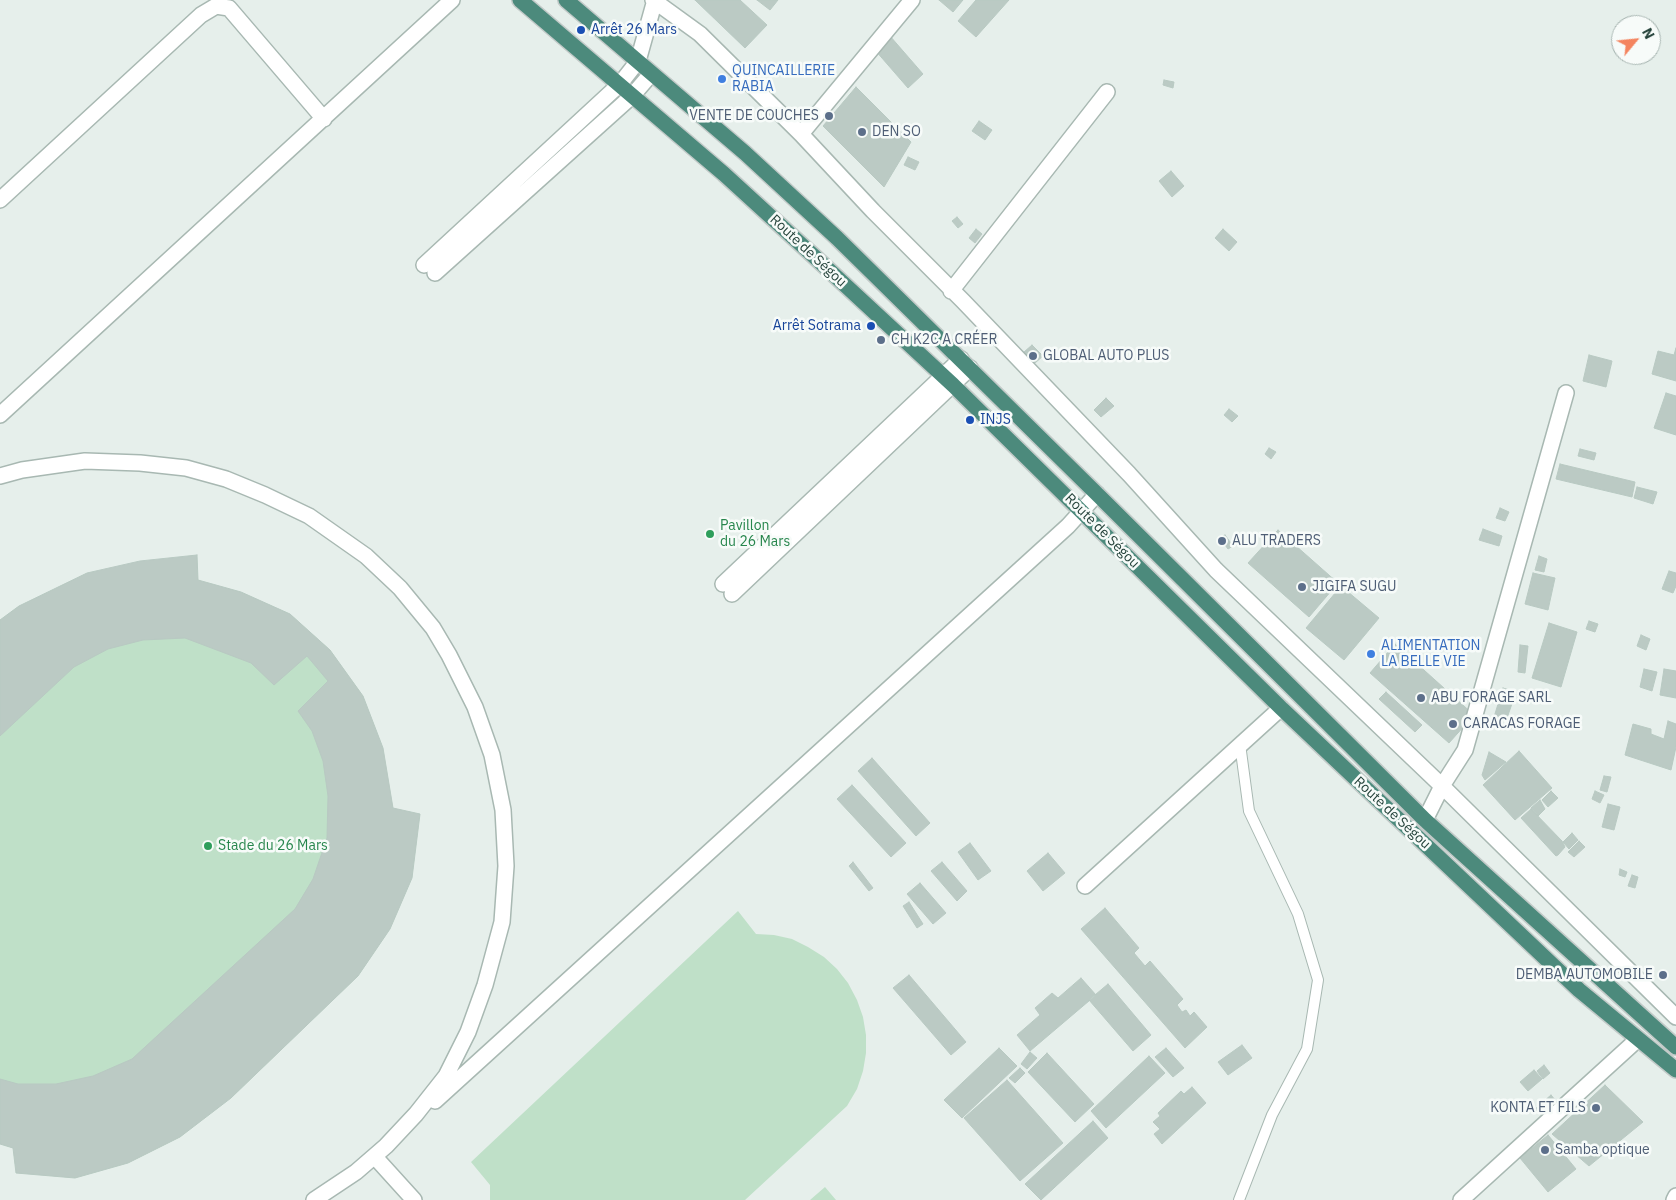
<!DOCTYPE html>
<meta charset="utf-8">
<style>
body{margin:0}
#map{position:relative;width:1676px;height:1200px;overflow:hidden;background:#e6efeb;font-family:"IBM Plex Sans",sans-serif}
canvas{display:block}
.north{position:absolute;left:1611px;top:15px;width:50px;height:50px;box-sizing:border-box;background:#f7fbf9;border:1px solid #a3b1ad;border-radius:50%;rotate:62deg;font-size:14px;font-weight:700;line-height:20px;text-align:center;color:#24423a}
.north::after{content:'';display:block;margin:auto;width:18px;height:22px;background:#f4845f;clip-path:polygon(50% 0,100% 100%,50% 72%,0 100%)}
</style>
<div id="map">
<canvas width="1676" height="1200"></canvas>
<div class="north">N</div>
</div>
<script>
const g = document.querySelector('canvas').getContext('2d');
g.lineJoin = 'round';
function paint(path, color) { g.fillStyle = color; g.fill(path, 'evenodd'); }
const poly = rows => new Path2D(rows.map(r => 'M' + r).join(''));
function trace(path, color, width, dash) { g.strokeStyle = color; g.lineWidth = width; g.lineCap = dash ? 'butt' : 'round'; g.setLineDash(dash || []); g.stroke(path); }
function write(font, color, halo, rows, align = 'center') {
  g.font = font + ' "IBM Plex Sans",sans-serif'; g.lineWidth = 5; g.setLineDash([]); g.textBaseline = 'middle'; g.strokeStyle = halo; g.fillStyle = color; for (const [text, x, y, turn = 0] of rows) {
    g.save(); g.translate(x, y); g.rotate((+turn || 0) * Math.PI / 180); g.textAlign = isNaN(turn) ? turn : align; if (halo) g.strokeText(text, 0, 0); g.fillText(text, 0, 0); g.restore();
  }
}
paint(poly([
 [197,555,198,580,241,592,290,614,330,650,363,696,383,748,393,808,420,814,412,878,390,929,358,976,231,1098,180,1137,128,1163,75,1178,16,1173,13,1148,0,1144,0,620,19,606,87,573],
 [738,911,756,934,774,935,792,939,808,947,824,957,837,969,848,983,857,1000,863,1017,866,1035,866,1053,863,1071,857,1089,847,1106,745,1200,490,1200,490,1185,471,1162],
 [825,1187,836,1200,810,1200]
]), '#bfe0c8');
const building = poly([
 [695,0,740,0,767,25,745,48,695,0],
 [757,0,778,0,770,10,757,0],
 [939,0,963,0,953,12,939,0],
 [976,0,1009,0,976,37,958,21,976,0],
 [890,36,923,74,908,88,875,50,890,36],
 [1164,80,1174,82,1173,88,1163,85,1164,80],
 [856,87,911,142,884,187,823,126,856,87],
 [979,121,992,130,985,140,972,131,979,121],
 [908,157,919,162,915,170,904,165,908,157],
 [1171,171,1184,186,1172,197,1159,181,1171,171],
 [957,217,963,224,958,228,952,221,957,217],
 [976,229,982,234,975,243,969,238,976,229],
 [1223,229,1237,242,1229,251,1215,238,1223,229],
 [1032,345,1043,356,1035,363,1024,352,1032,345],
 [1676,348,1676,381,1652,374,1658,351,1674,355,1676,348],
 [1589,355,1612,361,1606,387,1583,381,1589,355],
 [1666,393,1676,396,1676,435,1654,428,1666,393],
 [1106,398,1114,406,1101,417,1094,410,1106,398],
 [1229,409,1238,416,1232,422,1224,415,1229,409],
 [1269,448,1276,452,1271,459,1265,454,1269,448],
 [1580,449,1596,453,1594,460,1578,456,1580,449],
 [1560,464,1635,482,1632,497,1556,479,1560,464],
 [1637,487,1657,492,1653,504,1634,498,1637,487],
 [1500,508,1509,512,1505,521,1496,518,1500,508],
 [1483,529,1502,536,1499,546,1479,540,1483,529],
 [1278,530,1338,583,1309,617,1248,563,1278,530],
 [1225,535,1233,546,1228,549,1220,538,1225,535],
 [197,555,198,580,241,592,290,614,330,650,363,696,383,748,393,808,420,814,412,878,390,929,358,976,231,1098,180,1137,128,1163,75,1178,16,1173,13,1148,0,1144,0,1079,18,1084,56,1084,93,1076,132,1059,295,909,313,879,327,838,328,796,323,761,312,731,298,711,328,681,307,656,274,685,251,663,185,638,143,640,108,649,74,667,0,736,0,620,19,606,87,573,140,561,197,555],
 [1539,556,1547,559,1544,572,1535,570,1539,556],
 [1669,571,1676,573,1676,586,1673,593,1662,589,1669,571],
 [1533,573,1555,578,1548,610,1525,604,1533,573],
 [1341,586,1379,618,1344,660,1306,628,1341,586],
 [1589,621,1598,624,1595,632,1586,629,1589,621],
 [1549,623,1577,632,1561,687,1532,678,1549,623],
 [1641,635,1650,639,1646,650,1637,646,1641,635],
 [1395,644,1474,715,1449,743,1370,673,1395,644],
 [1520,645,1528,646,1525,673,1518,672,1520,645],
 [1644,669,1657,672,1652,691,1640,687,1644,669],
 [1664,669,1676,671,1676,698,1660,695,1664,669],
 [1503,688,1516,692,1506,721,1494,717,1503,688],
 [1386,692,1422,725,1415,732,1379,699,1386,692],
 [1668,721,1676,724,1676,747,1671,770,1625,755,1633,724,1651,729,1651,734,1664,739,1668,721],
 [1519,751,1552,788,1515,820,1483,785,1519,751],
 [1489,752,1506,762,1485,780,1482,775,1489,752],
 [872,758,930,823,916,836,858,771,872,758],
 [1604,776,1611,777,1607,792,1600,790,1604,776],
 [852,785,906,843,891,857,837,799,852,785],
 [1551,791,1558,798,1548,807,1542,800,1551,791],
 [1595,791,1604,795,1600,803,1592,799,1595,791],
 [1540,800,1545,809,1538,816,1531,808,1540,800],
 [1608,804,1620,807,1614,830,1602,827,1608,804],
 [1531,809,1562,841,1565,847,1558,855,1556,856,1521,818,1531,809],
 [1572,833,1578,840,1569,849,1563,842,1572,833],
 [1579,841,1585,847,1574,857,1568,852,1579,841],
 [970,843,991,871,978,880,958,852,970,843],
 [1048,853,1065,873,1043,891,1027,871,1048,853],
 [853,862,873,888,869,891,849,866,853,862],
 [942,862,967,891,957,901,931,871,942,862],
 [1620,869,1627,872,1625,877,1619,875,1620,869],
 [1632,875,1638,877,1635,888,1628,886,1632,875],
 [920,883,946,913,933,924,907,894,920,883],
 [909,902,923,924,917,928,903,906,909,902],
 [1105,908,1139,948,1134,953,1145,966,1150,961,1183,999,1177,1005,1182,1012,1186,1010,1190,1016,1194,1012,1207,1027,1185,1048,1081,929,1105,908],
 [909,975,966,1042,951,1055,893,988,909,975],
 [1081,978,1096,995,1030,1051,1017,1035,1040,1015,1035,1008,1052,993,1058,998,1081,978],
 [1108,984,1151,1035,1133,1051,1089,1000,1108,984],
 [1242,1045,1252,1058,1228,1075,1218,1062,1242,1045],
 [999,1048,1017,1066,962,1118,944,1100,999,1048],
 [1166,1048,1184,1068,1173,1077,1155,1057,1166,1048],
 [1030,1052,1037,1058,1027,1069,1021,1064,1030,1052],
 [1047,1053,1094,1104,1075,1122,1028,1072,1047,1053],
 [1149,1056,1165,1073,1106,1128,1091,1111,1149,1056],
 [1544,1065,1550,1073,1543,1079,1537,1071,1544,1065],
 [1020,1068,1025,1073,1015,1083,1009,1078,1020,1068],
 [1534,1070,1542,1079,1528,1091,1520,1082,1534,1070],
 [1007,1080,1063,1143,1020,1181,964,1118,1007,1080],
 [1605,1085,1643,1122,1589,1166,1552,1134,1605,1085],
 [1192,1087,1206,1103,1162,1144,1154,1134,1160,1129,1153,1122,1160,1116,1158,1113,1181,1091,1184,1094,1192,1087],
 [1551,1095,1556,1101,1540,1114,1535,1109,1551,1095],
 [1093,1121,1108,1138,1041,1200,1025,1184,1093,1121],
 [1548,1135,1576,1169,1548,1192,1520,1158,1548,1135]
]);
paint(building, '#bbcac4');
trace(building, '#b8c9c2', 1);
const service = poly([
 [1239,1200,1272,1115,1307,1049,1318,980,1298,914,1249,811,1240,744]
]);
const minor = poly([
 [653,0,700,34,801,134,873,211,963,301,1129,474,1216,570,1442,786,1676,1017],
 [801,134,912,0],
 [0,200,201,15,216,6,229,8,324,119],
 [424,265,620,84,638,61,655,0],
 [435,273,632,96,651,74],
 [951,291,1107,92],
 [0,415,452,0],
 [0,476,22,470,85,461,140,463,186,468,226,479,265,495,309,516,366,556,400,588,433,628,449,655,475,707,492,755,503,810,506,866,502,922,485,985,468,1032,446,1076,416,1114,386,1146,356,1172,314,1200],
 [723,584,961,359],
 [732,594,970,368],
 [1425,820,1442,786,1465,750,1566,393],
 [1085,886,1281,708],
 [435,1101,1068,526,1097,494],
 [375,1157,414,1200],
 [1461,1200,1638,1039],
 [1674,1200,1676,1196]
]);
const trunk = poly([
 [520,0,724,174,817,259,953,385,1281,708,1579,990,1676,1070],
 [566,0,745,153,837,238,1097,494,1425,820,1676,1047]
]);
trace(service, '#a8b8b2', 12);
trace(minor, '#a8b8b2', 18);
trace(trunk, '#c2cac8', 18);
trace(service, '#fff', 10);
trace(minor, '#fff', 15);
trace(trunk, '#4c8a7c', 15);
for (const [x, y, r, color] of [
 [581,30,5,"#1a4fb4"],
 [722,79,5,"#3f7fe0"],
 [829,116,5,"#5c6f8a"],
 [862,132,5,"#5c6f8a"],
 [871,326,5,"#1a4fb4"],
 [881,340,5,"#5c6f8a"],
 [1033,356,5,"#5c6f8a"],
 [970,420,5,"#1a4fb4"],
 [710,534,5,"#2e9e5b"],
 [1222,541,5,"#5c6f8a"],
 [1302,587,5,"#5c6f8a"],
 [1371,654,5,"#3f7fe0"],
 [1421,698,5,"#5c6f8a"],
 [1453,724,5,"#5c6f8a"],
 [208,846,5,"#2e9e5b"],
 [1663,975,5,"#5c6f8a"],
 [1596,1108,5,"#5c6f8a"],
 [1545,1150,5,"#5c6f8a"]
]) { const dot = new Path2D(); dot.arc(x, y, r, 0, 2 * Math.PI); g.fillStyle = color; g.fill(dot); trace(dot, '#f7fbf9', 2); }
write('14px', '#164399', '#f7fbf9', [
 ["Arrêt 26 Mars",591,30],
 ["Arrêt Sotrama",861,326,"right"],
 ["INJS",980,420]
], 'left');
write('14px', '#366cbe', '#f7fbf9', [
 ["QUINCAILLERIE",732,71],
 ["RABIA",732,87],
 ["ALIMENTATION",1381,646],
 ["LA BELLE VIE",1381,662]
], 'left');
write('14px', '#4e5e75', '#f7fbf9', [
 ["VENTE DE COUCHES",819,116,"right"],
 ["DEN SO",872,132],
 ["CH K2C A CRÉER",891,340],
 ["GLOBAL AUTO PLUS",1043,356],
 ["ALU TRADERS",1232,541],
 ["JIGIFA SUGU",1312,587],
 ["ABU FORAGE SARL",1431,698],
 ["CARACAS FORAGE",1463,724],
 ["DEMBA AUTOMOBILE",1653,975,"right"],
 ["KONTA ET FILS",1586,1108,"right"],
 ["Samba optique",1555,1150]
], 'left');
write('14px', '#24423a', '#f7fbf9', [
 ["Route de Ségou",808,251,43],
 ["Route de Ségou",1102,531,45],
 ["Route de Ségou",1392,813,43]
]);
write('14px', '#27864d', '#f7fbf9', [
 ["Pavillon",720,526],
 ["du 26 Mars",720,542],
 ["Stade du 26 Mars",218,846]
], 'left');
</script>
